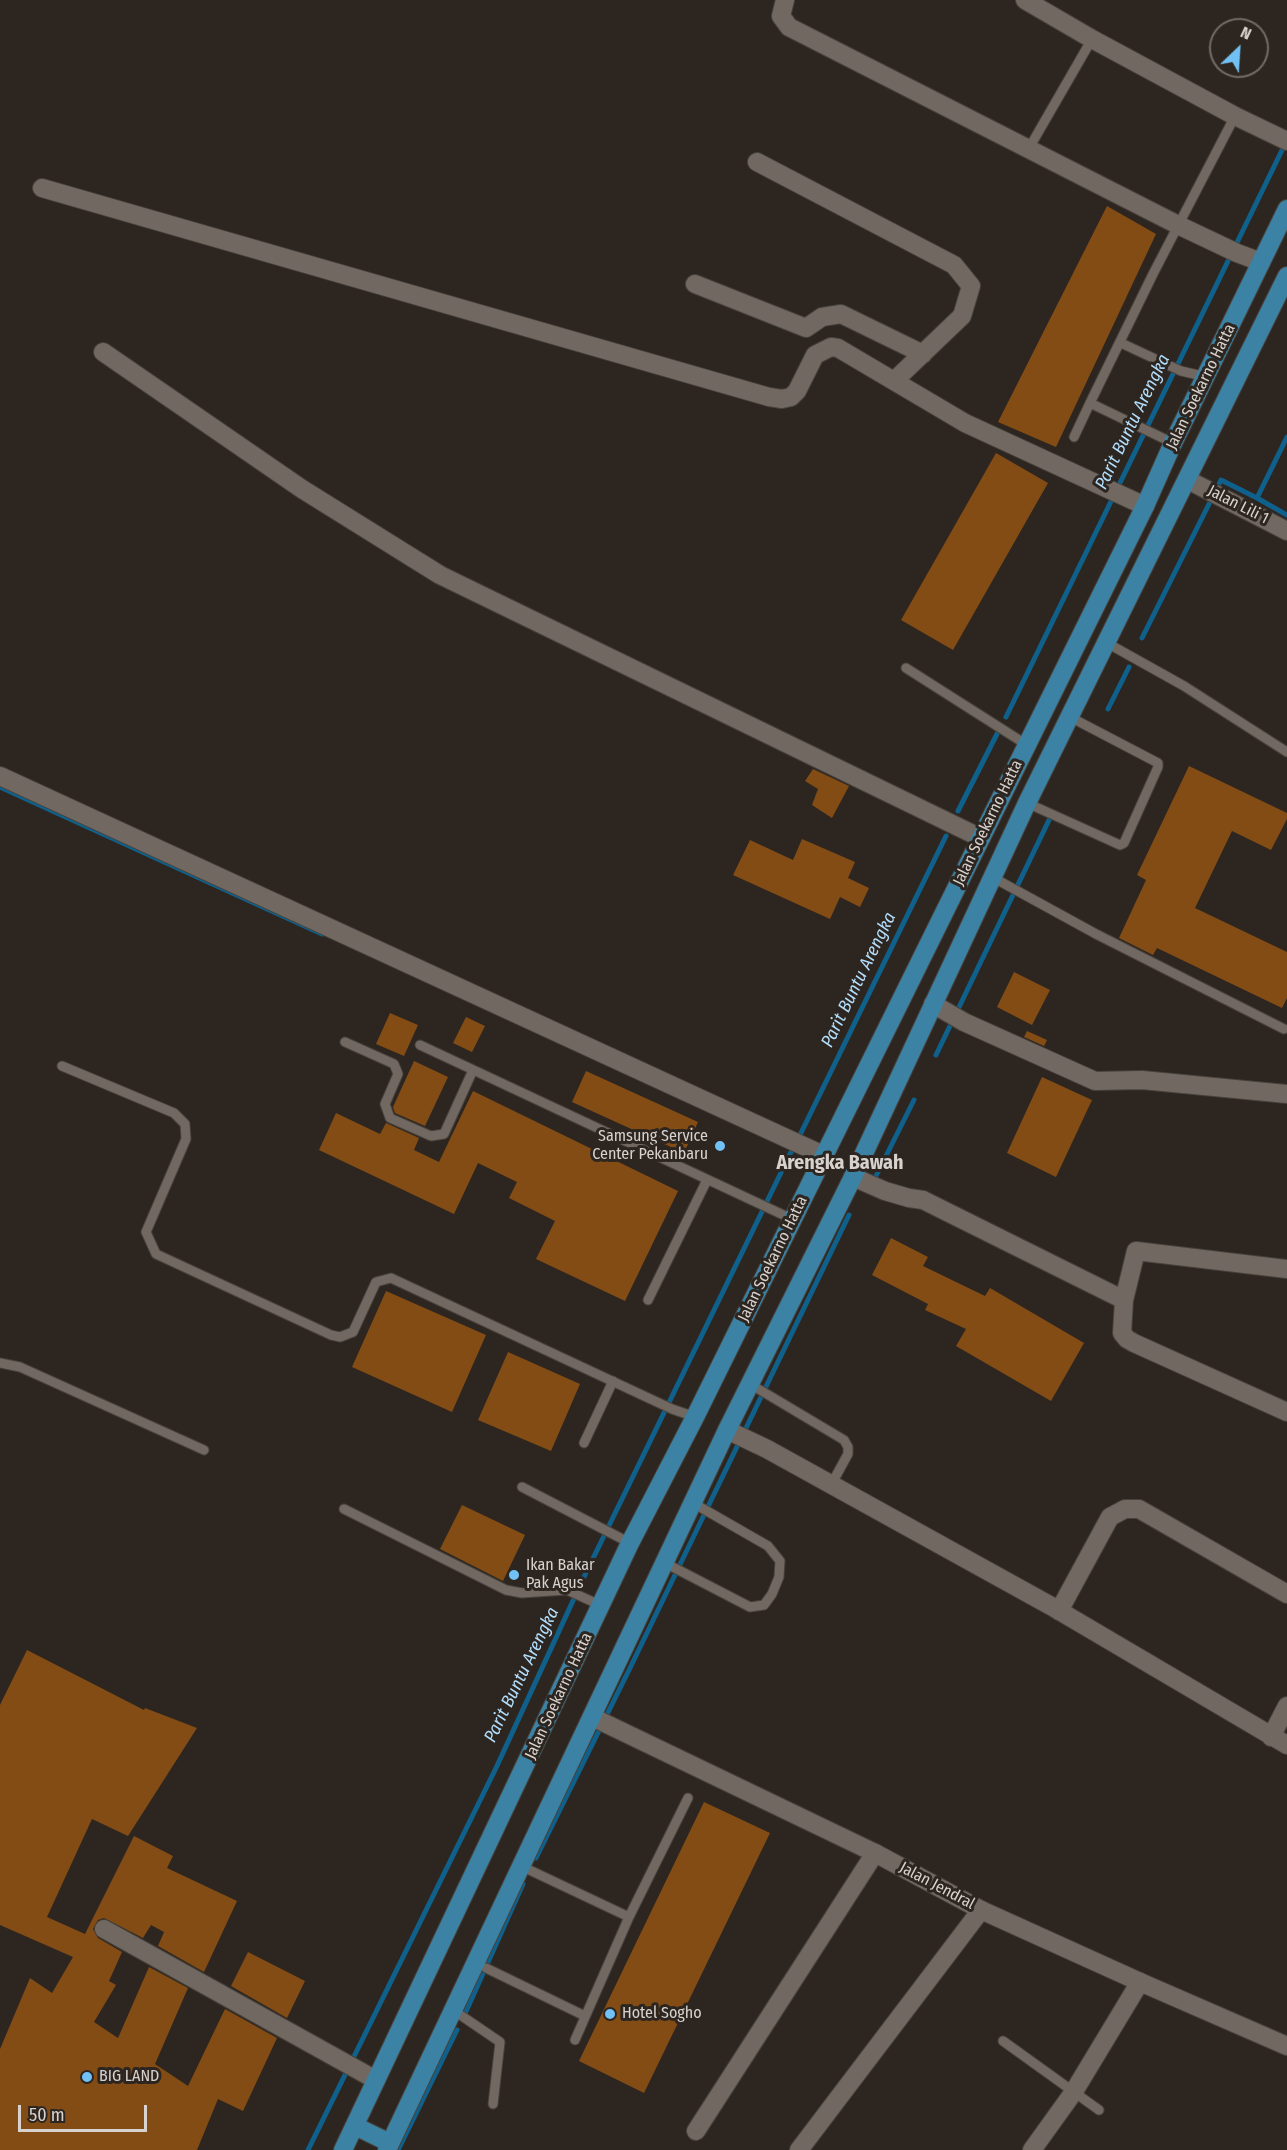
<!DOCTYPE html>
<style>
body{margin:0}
#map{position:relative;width:1287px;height:2150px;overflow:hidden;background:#2d2620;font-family:"Fira Sans Condensed",sans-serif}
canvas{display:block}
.north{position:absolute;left:1209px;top:18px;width:60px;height:60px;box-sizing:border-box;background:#2d2620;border:2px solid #716b66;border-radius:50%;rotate:25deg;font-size:16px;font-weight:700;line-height:24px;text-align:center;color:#d7d2ce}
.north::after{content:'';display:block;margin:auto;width:21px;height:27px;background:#72c1f5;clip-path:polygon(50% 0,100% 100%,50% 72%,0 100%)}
.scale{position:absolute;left:18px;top:2105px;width:129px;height:27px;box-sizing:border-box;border:3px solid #d7d2ce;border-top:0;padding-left:8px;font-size:18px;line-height:21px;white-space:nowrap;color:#d7d2ce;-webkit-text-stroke:4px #2d2620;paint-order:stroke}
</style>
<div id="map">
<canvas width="1287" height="2150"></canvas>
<div class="north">N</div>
<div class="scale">50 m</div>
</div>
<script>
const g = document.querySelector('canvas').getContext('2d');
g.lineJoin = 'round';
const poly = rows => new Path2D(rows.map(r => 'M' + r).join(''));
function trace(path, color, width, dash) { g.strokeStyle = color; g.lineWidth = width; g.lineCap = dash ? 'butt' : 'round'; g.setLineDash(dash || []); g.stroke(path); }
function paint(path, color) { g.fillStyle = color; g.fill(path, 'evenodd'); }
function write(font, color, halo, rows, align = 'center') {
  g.font = font + ' "Fira Sans Condensed",sans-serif'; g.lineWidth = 6; g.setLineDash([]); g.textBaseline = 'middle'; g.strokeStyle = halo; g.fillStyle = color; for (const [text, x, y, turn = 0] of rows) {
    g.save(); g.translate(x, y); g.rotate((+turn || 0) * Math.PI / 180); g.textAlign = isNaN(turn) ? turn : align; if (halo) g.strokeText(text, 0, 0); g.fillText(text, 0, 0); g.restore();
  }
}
trace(poly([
 [1257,498,1287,515],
 [1142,638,1221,480,1257,498,1287,437],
 [1108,709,1129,667],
 [1006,717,1285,144],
 [0,787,322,934],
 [958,811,998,732],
 [936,1055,1050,818],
 [799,1137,946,836],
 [873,1182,914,1100],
 [536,1858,630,1668,849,1215],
 [464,2016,523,1884],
 [308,2150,496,1768,583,1579,793,1148],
 [398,2150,457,2030]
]), '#0f618c', 5);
paint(poly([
 [1107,206,1156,234,1056,447,998,422],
 [996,453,1048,483,953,650,901,620],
 [1189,766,1287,813,1287,819,1271,850,1232,831,1195,908,1287,952,1287,998,1282,1008,1157,948,1153,955,1119,938,1146,880,1137,875],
 [813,769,849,786,832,818,812,805,818,789,805,781],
 [802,839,855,862,848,878,869,888,860,907,840,897,830,919,733,875,750,840,793,860],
 [1014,972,1050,990,1032,1025,997,1007],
 [390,1013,418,1025,404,1056,376,1044],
 [466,1017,485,1026,472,1052,453,1043],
 [1027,1031,1047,1040,1044,1046,1024,1037],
 [414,1061,448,1077,425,1126,395,1113,393,1107],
 [586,1071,698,1122,684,1153,572,1102],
 [1042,1077,1092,1100,1056,1177,1007,1153],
 [473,1091,678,1191,625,1301,536,1259,555,1221,509,1198,517,1182,478,1163,454,1214,319,1150,336,1113,380,1134,386,1123,419,1138,414,1150,439,1162],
 [891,1238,928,1257,923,1266,985,1296,990,1288,1084,1343,1051,1401,956,1346,966,1329,925,1310,928,1304,872,1275],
 [386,1291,486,1335,452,1412,352,1367],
 [508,1352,580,1384,551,1451,478,1420],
 [462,1505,525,1535,503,1581,440,1549],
 [27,1650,144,1710,145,1708,197,1728,128,1836,92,1819,47,1917,85,1934,134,1836,173,1856,167,1868,237,1901,204,1972,158,1946,164,1932,151,1925,143,1938,104,1918,98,1920,93,1929,98,1938,122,1952,109,1981,116,1985,94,2022,118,2038,149,1967,188,1988,155,2064,188,2086,225,2009,277,2038,243,2111,218,2099,197,2150,0,2150,0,2049,30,1978,52,1993,73,1957,0,1925,0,1705],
 [704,1802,770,1833,644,2093,579,2061],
 [248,1952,305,1981,287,2018,231,1986]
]), '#834c14');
const lane = poly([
 [1028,150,1092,39],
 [1121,343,1181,371,1207,377],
 [1074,437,1090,403],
 [1173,443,1090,403,1153,274,1235,116],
 [1107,643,1184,686,1287,752],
 [906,668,1027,745],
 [1027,803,1120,845,1124,843,1158,767,1158,763,1070,717],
 [992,877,1096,934,1284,1029],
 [345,1042,394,1064,398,1074,385,1104,390,1118,431,1136,444,1134,473,1070],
 [420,1045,792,1219],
 [62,1066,174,1113,185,1124,186,1139,146,1232,156,1254,331,1335,340,1337,353,1332,376,1282,391,1278,672,1409,695,1417],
 [648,1300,707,1180],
 [0,1363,20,1367,204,1450],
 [750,1384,844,1440,848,1447,848,1454,831,1485],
 [584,1443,613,1381],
 [522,1487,630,1543],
 [344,1509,506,1590,522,1593,567,1590,602,1606],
 [665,1563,750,1607,764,1605,772,1594,779,1577,780,1561,768,1546,693,1503],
 [521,1866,629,1917],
 [486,1968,585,2016],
 [453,2010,500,2042,493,2104],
 [575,2040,629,1917,688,1798],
 [1003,2041,1099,2110]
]);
const street = poly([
 [785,0,781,16,789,27,1178,225,1237,253,1261,262],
 [1025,0,1092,39,1235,116,1287,141],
 [757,162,954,265,971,286,962,316,894,381],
 [42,188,769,397,782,399,791,397,797,391,815,355,831,347,838,348,965,423,1145,506],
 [695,284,806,328,822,317,841,314,923,354],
 [103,352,302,489,440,575,981,838],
 [0,776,823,1155],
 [933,1004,964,1022,1095,1081,1142,1080,1287,1094],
 [853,1177,885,1191,909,1198,923,1200,1124,1300],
 [1287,1269,1136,1251,1124,1300,1122,1333,1127,1339,1134,1343,1287,1412],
 [727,1430,767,1449,1051,1606,1287,1745],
 [1059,1611,1110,1517,1125,1509,1139,1509,1287,1594],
 [1271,1737,1287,1706],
 [104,1929,376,2080],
 [696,2131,875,1853],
 [799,2150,981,1910],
 [1032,2150,1073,2093,1140,1982]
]);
const secondary = poly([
 [1188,480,1287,531],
 [592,1717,875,1853,981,1910,1140,1982,1287,2046]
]);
const primary = poly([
 [355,2126,390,2143],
 [343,2150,630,1543,695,1417,1145,506,1173,443,1287,209],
 [387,2150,727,1430,853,1177,1027,803,1287,276]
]);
trace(lane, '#48423c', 11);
trace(street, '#48423c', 20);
trace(secondary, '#48423c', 20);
trace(primary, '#48423c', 20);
trace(lane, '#716861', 9);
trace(street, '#716861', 18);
trace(secondary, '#716861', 18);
trace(primary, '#3b82a5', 18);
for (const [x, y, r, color] of [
 [720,1146,6,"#72c1f5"],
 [514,1575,6,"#72c1f5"],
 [610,2014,6,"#72c1f5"],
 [87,2077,6,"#72c1f5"]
]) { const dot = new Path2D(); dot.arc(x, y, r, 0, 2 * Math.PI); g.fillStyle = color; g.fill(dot); trace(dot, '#2d2620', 2); }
write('16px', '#d7d2ce', '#2d2620', [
 ["Jalan Soekarno Hatta",1201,387,-64],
 ["Jalan Lili 1",1238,505,27],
 ["Jalan Soekarno Hatta",988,823,-64],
 ["Jalan Soekarno Hatta",773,1259,-64],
 ["Jalan Soekarno Hatta",559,1696,-65],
 ["Jalan Jendral",937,1886,28]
]);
write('16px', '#d7d2ce', '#2d2620', [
 ["Samsung Service",708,1137,"right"],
 ["Center Pekanbaru",708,1155,"right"],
 ["Ikan Bakar",526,1566],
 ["Pak Agus",526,1584],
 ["Hotel Sogho",622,2014],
 ["BIG LAND",99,2077]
], 'left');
write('italic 18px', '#b2ddfb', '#2d2620', [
 ["Parit Buntu Arengka",1133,422,-64],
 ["Parit Buntu Arengka",859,980,-64],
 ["Parit Buntu Arengka",522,1675,-64]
]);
write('bold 20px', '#d7d2ce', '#2d2620', [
 ["Arengka Bawah",840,1163]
]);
</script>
